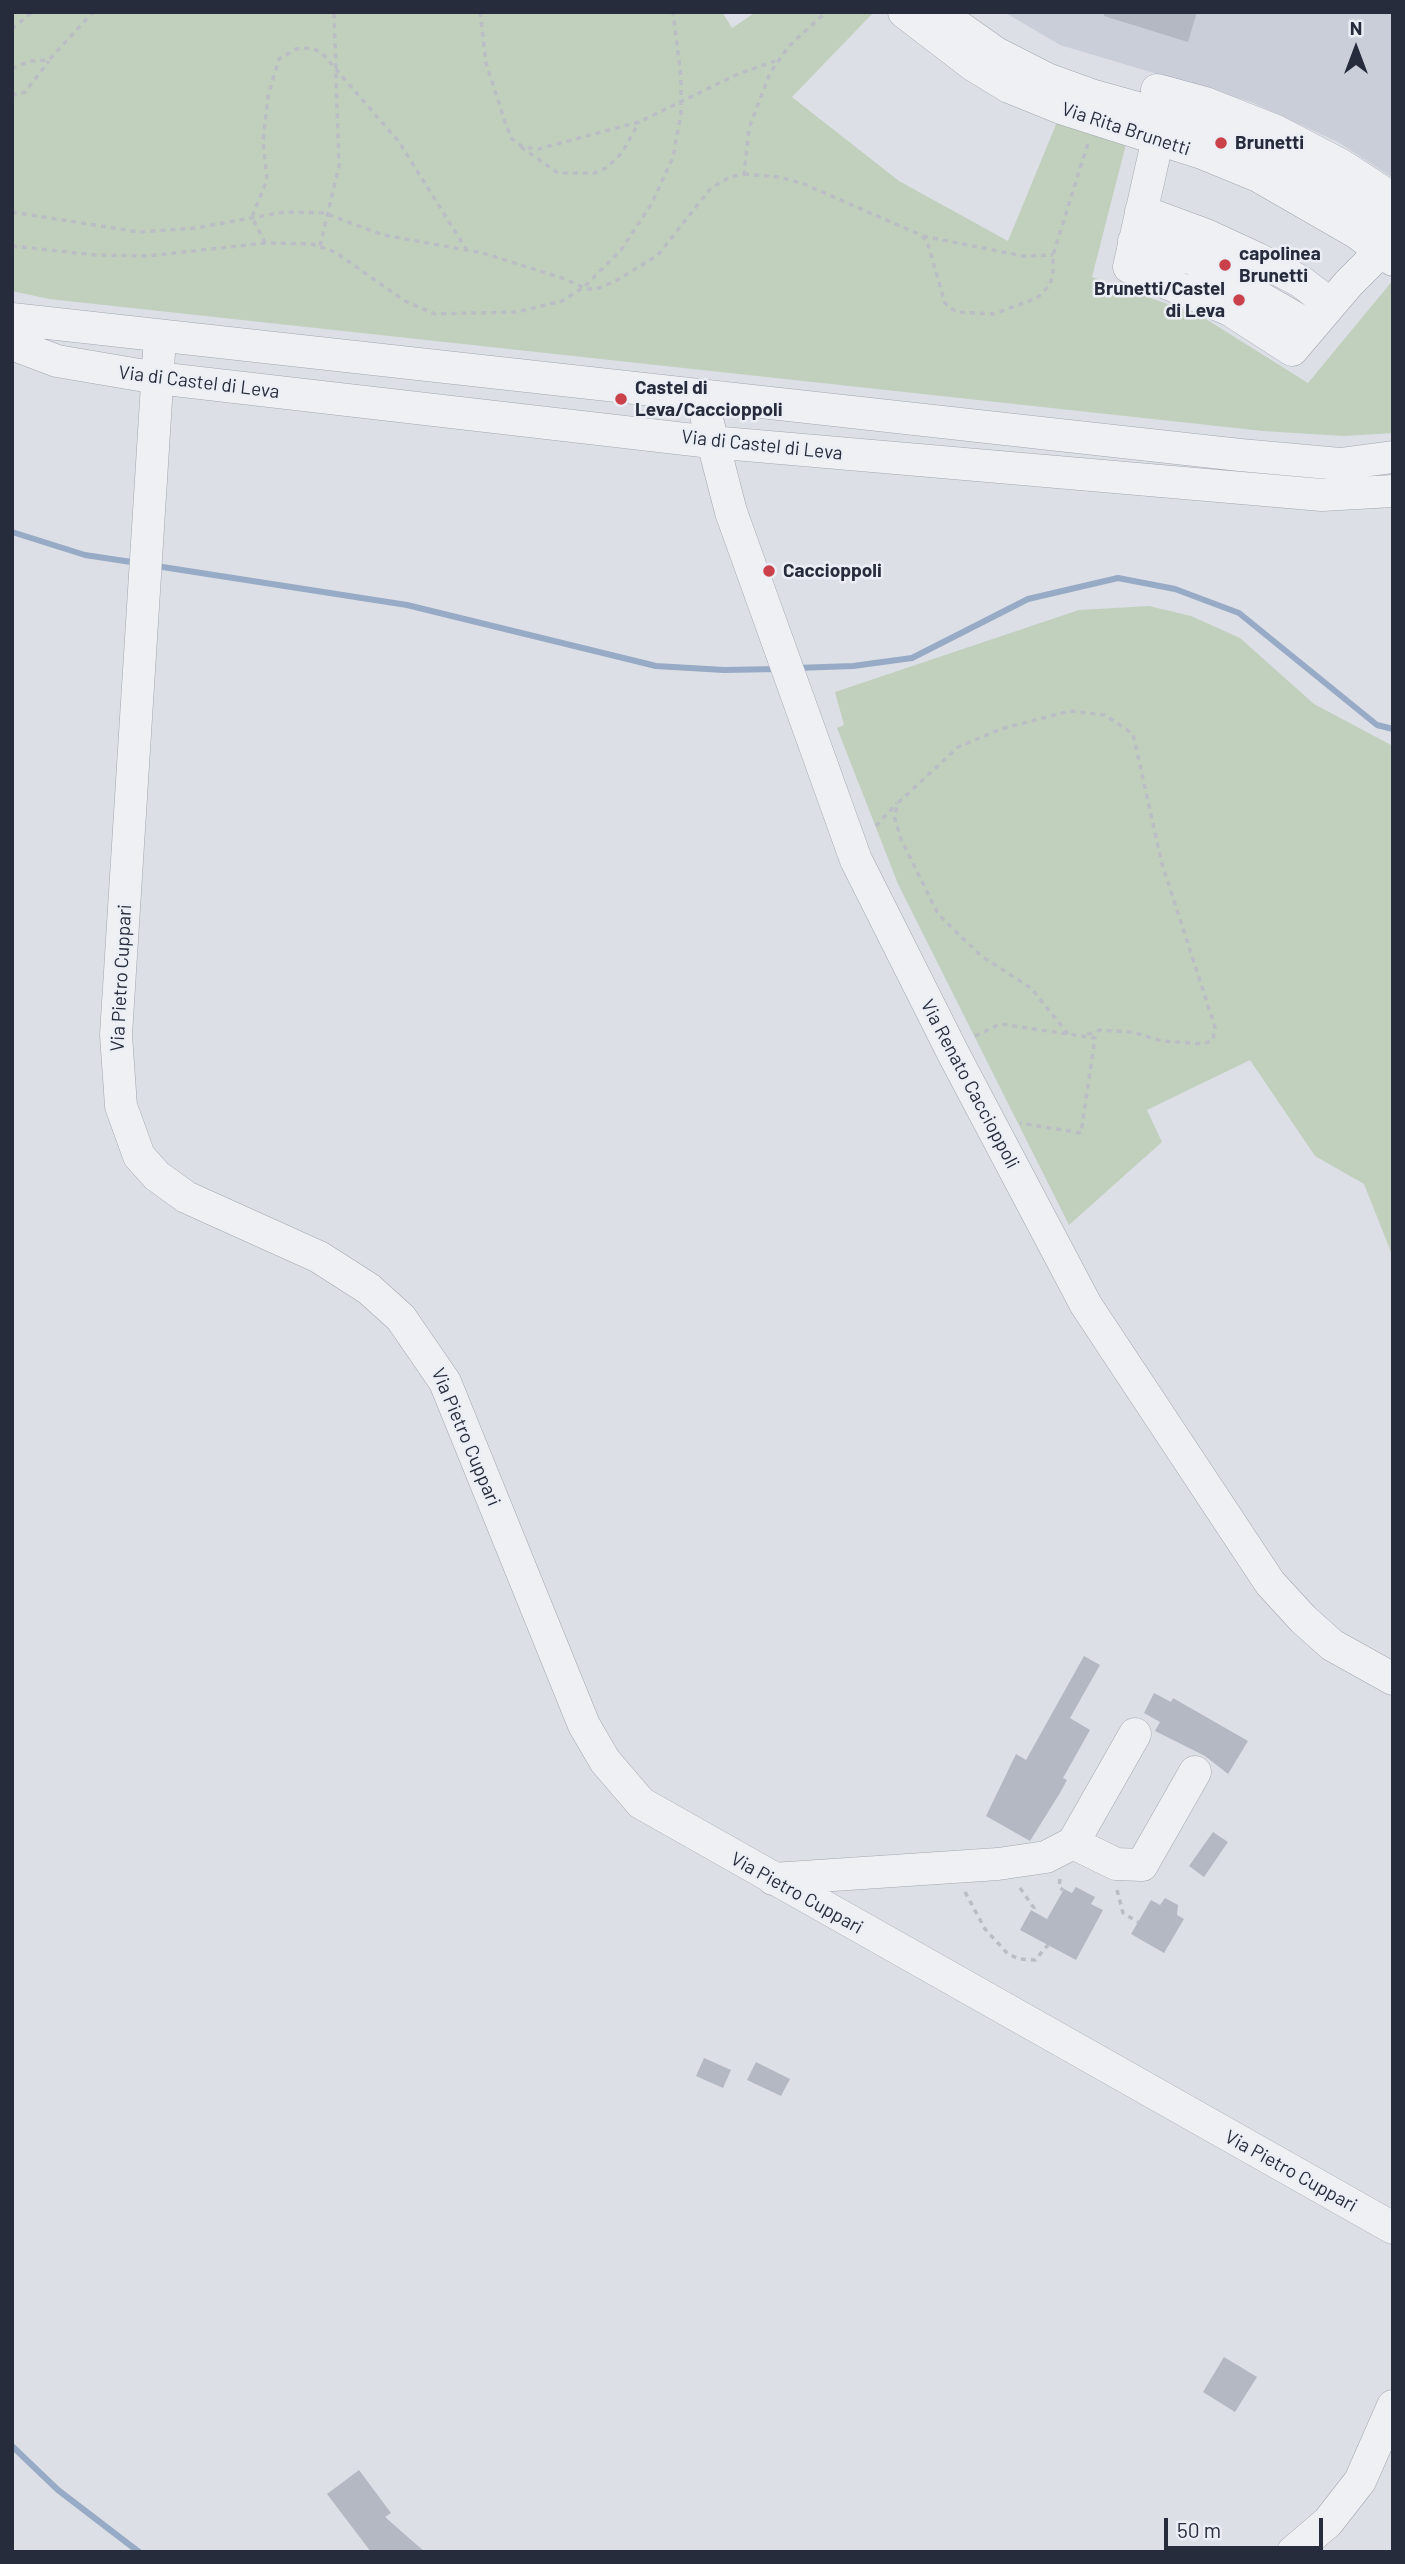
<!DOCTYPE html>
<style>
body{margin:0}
#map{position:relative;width:1405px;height:2564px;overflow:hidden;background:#dcdfe6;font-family:Barlow,sans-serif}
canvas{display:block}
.frame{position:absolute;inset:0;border:14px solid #262c3c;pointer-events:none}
.north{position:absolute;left:1321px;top:14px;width:70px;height:70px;-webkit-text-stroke:5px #ebeef4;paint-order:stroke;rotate:0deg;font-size:19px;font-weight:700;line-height:28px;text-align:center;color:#262c3c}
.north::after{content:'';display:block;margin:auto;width:24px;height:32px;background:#262c3c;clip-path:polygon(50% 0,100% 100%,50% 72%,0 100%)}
.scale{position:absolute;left:1164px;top:2518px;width:159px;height:32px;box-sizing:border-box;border:4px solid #262c3c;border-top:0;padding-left:9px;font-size:21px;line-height:24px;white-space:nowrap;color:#262c3c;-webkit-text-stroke:5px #ebeef4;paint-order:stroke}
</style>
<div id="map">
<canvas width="1405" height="2564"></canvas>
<div class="frame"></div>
<div class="north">N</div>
<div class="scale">50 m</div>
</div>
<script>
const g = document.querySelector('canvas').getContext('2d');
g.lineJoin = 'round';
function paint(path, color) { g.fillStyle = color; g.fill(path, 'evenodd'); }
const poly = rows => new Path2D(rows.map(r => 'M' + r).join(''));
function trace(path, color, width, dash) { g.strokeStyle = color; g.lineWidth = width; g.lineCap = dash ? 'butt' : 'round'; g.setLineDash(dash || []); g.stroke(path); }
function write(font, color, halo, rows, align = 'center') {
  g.font = font + ' Barlow,sans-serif'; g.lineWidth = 5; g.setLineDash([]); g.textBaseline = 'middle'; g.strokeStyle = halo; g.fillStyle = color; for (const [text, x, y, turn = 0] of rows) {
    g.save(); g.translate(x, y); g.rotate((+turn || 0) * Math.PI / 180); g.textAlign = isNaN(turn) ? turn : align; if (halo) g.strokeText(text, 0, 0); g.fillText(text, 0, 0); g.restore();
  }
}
paint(poly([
 [1004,12,1393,12,1393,178,1338,142,1251,102,1060,45]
]), '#caced8');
paint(poly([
 [12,12,722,12,732,28,756,12,874,12,792,97,899,181,1008,241,1057,122,1126,144,1092,277,1201,316,1308,383,1393,280,1393,433,1344,436,1263,431,49,299,12,291],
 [1149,606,1191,616,1240,638,1314,704,1393,746,1393,1257,1364,1184,1315,1156,1250,1060,1147,1110,1162,1142,1069,1225,898,884,837,728,844,725,835,692,1079,610]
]), '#c1d0bd');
trace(poly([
 [12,532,85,555,138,563],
 [156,566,407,605,656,666,724,670,778,669],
 [796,668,853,666,912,658,1028,599,1118,578,1175,589,1239,613,1377,725,1393,729],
 [12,2446,58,2490,139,2552]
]), '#97aac6', 6);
paint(poly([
 [1104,12,1197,12,1188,42,1104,16],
 [1084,1656,1100,1665,1070,1718,1090,1730,1063,1778,1067,1780,1060,1793,1030,1841,986,1816,1016,1754,1026,1760],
 [1154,1693,1171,1702,1173,1698,1248,1741,1228,1774,1205,1756,1155,1731,1160,1722,1144,1713],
 [1213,1832,1228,1842,1204,1877,1189,1866],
 [1076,1887,1095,1897,1091,1904,1103,1910,1076,1960,1020,1930,1031,1910,1047,1919,1064,1889,1072,1893],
 [1165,1898,1178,1905,1177,1915,1184,1919,1164,1953,1131,1934,1151,1900,1160,1905],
 [704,2058,731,2070,723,2088,696,2076],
 [756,2062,790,2079,781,2096,747,2080],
 [1224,2357,1257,2377,1235,2412,1203,2392],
 [359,2470,391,2513,385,2517,425,2552,371,2552,327,2494]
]), '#b3b8c3');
const minor = poly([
 [904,12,973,65,1009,87,1061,108,1202,153,1258,176,1357,233,1393,260],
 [938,12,996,53,1047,79,1094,96,1216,130,1291,159,1320,175,1393,229],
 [1157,90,1205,103,1276,131,1341,165,1393,199],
 [1158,138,1129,267,1230,310,1292,350,1349,283,1381,251],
 [1141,211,1206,235,1258,259,1300,281,1330,304],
 [1134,241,1193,259,1311,327],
 [12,319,1240,455,1340,464,1393,457],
 [160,337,116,1035,121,1106,139,1156,157,1176,186,1197,319,1257,369,1289,401,1318,445,1382,584,1725,605,1761,641,1803,1393,2228],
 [12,344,57,361,157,378,711,442,1322,495,1393,491],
 [701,396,731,512,856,860,954,1055,1086,1305,1270,1583,1303,1619,1332,1645,1393,1679],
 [1073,1843,1116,1864,1142,1865,1195,1772],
 [773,1879,998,1864,1046,1857,1073,1843,1135,1734],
 [1293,2552,1328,2522,1360,2481,1393,2406]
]);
trace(minor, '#a2a6b0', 33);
trace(poly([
 [480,12,486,63,506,125,512,139,523,147,538,149,639,122,738,74,775,61],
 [12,29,32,12],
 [12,69,30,61,49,60,93,12],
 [12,93,16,95,25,92,49,61],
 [521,147,558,173,594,173,606,168,622,153,639,122],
 [744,174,779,177,804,184,921,235,927,241,945,303,956,312,994,314,1037,298,1049,286,1053,276,1053,255,1088,143],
 [12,212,139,232,196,228,284,212,324,213,383,235,483,253,565,279,587,289,596,289,614,282,658,255,711,188,730,177,744,174,749,128,770,73,789,46,826,12],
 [923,236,1023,256,1053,255],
 [265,243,252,217,267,180,263,141,268,96,279,59,296,49,311,48,321,52,399,142,466,249],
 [12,246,96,255,148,256,265,243,312,244,335,252,405,301,435,314,517,312,562,301,584,287,621,250,652,203,673,157,681,114,681,77,673,12],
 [320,246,339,166,334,12],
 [876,826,897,803],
 [1068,1034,1031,988,980,955,938,914,901,839,894,816,899,802,958,747,1001,729,1070,711,1105,715,1133,734,1162,864,1215,1027,1213,1040,1203,1044,1162,1041,1132,1032,1100,1030,1083,1036],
 [975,1036,1000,1024,1095,1038,1081,1133,1020,1123],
 [1060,1879,1059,1887,1063,1890],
 [1020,1888,1034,1908,1032,1911],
 [1117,1890,1123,1913,1138,1922],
 [965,1892,985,1929,1008,1954,1019,1959,1035,1960,1048,1945]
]), '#babdc4', 3.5, [5, 5]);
trace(minor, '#eef0f4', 32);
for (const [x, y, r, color] of [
 [1221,143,7,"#cb414b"],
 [1225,265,7,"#cb414b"],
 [1239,300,7,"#cb414b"],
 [621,399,7,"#cb414b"],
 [769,571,7,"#cb414b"]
]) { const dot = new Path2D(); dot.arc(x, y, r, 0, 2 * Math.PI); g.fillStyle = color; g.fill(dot); trace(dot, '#ebeef4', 2.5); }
write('19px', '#262c3c', '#ebeef4', [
 ["Via Rita Brunetti",1126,129,18],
 ["Via di Castel di Leva",199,382,7],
 ["Via di Castel di Leva",762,445,6],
 ["Via Pietro Cuppari",121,978,-87],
 ["Via Renato Caccioppoli",970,1084,62],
 ["Via Pietro Cuppari",466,1437,67],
 ["Via Pietro Cuppari",797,1893,29],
 ["Via Pietro Cuppari",1291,2171,29]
]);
write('bold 19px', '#262c3c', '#ebeef4', [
 ["Brunetti",1235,143],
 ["capolinea",1239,254],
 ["Brunetti",1239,276],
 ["Brunetti/Castel",1225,289,"right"],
 ["di Leva",1225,311,"right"],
 ["Castel di",635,388],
 ["Leva/Caccioppoli",635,410],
 ["Caccioppoli",783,571]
], 'left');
</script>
